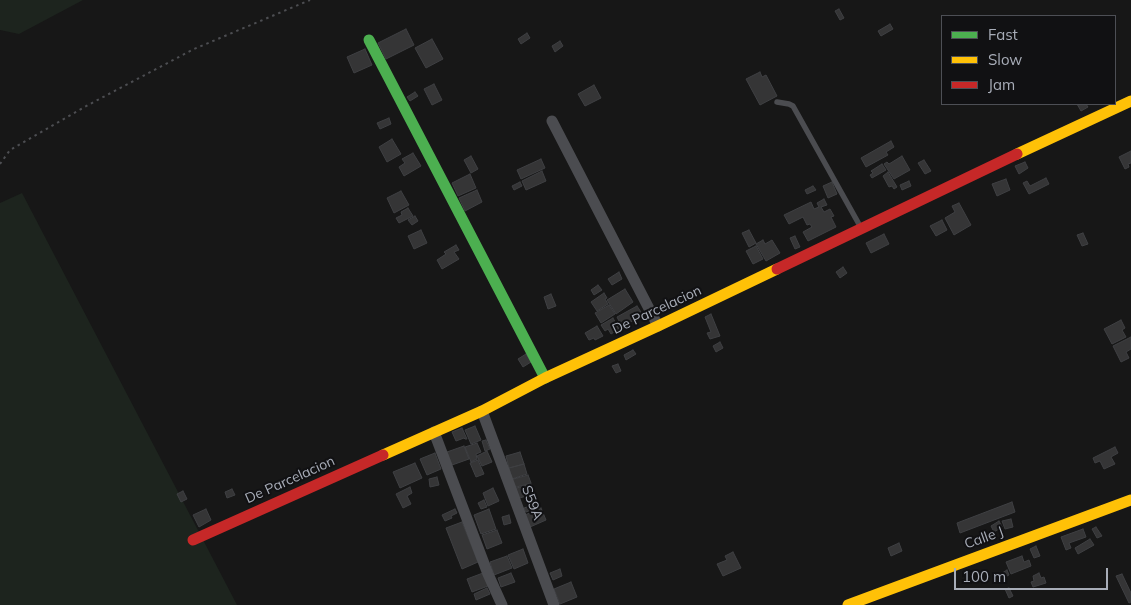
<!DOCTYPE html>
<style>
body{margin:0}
#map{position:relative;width:1131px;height:605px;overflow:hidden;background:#171717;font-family:Mulish,sans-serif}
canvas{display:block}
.legend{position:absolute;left:941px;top:15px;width:175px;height:90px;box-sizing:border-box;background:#111113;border:1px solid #4d4f55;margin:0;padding:6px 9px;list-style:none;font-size:15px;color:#a8adb8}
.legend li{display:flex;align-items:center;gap:10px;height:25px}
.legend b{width:25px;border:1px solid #4d4f55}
.scale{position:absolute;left:954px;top:568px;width:154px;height:22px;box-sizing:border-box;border:2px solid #a8adb8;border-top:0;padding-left:6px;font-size:15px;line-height:18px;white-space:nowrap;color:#a8adb8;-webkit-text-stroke:4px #111113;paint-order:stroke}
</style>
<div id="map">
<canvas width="1131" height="605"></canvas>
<ul class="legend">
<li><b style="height:6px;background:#4caf50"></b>Fast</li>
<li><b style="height:6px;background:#ffc107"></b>Slow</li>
<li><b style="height:6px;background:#c62828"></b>Jam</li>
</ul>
<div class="scale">100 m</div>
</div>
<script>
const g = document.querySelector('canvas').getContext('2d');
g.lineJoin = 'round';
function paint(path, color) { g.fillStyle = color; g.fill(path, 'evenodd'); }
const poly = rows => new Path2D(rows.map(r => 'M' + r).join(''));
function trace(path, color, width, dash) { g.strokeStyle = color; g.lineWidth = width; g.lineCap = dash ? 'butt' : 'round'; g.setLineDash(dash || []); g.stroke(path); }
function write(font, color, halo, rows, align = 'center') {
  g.font = font + ' Mulish,sans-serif'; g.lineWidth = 4; g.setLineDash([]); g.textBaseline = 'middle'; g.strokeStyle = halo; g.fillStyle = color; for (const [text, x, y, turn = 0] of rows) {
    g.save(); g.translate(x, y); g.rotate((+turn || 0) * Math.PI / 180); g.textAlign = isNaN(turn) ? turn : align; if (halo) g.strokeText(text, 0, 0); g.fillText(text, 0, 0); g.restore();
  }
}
paint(poly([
 [0,0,83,0,19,34,0,30],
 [22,193,237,605,0,605,0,203]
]), '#1d241e');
const building = poly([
 [839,9,844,18,840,20,835,11,839,9],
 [890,24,893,29,881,36,878,31,890,24],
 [406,29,414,45,386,59,378,43,406,29],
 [527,33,530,38,521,44,518,39,527,33],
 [432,39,443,59,426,68,415,48,432,39],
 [560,41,563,46,555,52,552,46,560,41],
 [365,49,372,65,354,73,347,57,365,49],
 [760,72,762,77,766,75,777,96,760,105,746,79,760,72],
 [434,84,442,100,432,105,424,89,434,84],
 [594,85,601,98,585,106,578,94,594,85],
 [415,92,418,96,410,101,407,97,415,92],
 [1077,104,1086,104,1088,107,1081,111,1077,104],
 [389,118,391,124,380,129,377,123,389,118],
 [392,139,401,154,387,162,379,147,392,139],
 [891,141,894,147,886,152,888,155,866,167,861,158,891,141],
 [1131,151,1131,163,1128,164,1129,167,1125,169,1119,157,1131,151],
 [413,153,421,166,404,176,399,167,405,163,402,159,413,153],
 [471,156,478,169,471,173,464,160,471,156],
 [902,156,910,170,894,179,884,164,887,162,889,164,902,156],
 [541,159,545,168,521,179,517,170,541,159],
 [924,160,931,171,925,174,918,163,924,160],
 [1025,162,1028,168,1019,174,1015,166,1025,162],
 [882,164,886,170,872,178,870,175,873,173,871,171,882,164],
 [542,171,546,181,526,190,522,181,542,171],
 [888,172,897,187,894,189,892,186,889,187,883,176,888,172],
 [470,174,476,188,458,196,452,183,470,174],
 [1046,178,1049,184,1029,194,1023,183,1027,181,1030,186,1046,178],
 [1006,179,1010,190,997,196,992,184,1006,179],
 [909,181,911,186,902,190,900,185,909,181],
 [520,182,522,186,514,190,512,186,520,182],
 [832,182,837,194,828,198,823,186,832,182],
 [813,186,816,190,807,194,805,190,813,186],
 [477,190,482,202,465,211,459,198,477,190],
 [401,191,409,205,394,213,387,198,401,191],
 [824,199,827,205,821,207,824,212,830,209,834,216,831,217,836,227,808,241,803,232,812,227,810,224,807,225,803,217,789,224,784,215,811,202,814,209,819,207,817,203,824,199],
 [959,203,971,225,954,235,945,218,955,212,952,206,959,203],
 [408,208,413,216,399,223,396,218,402,215,401,212,408,208],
 [415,216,418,221,412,225,408,220,415,216],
 [942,220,947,230,936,236,930,226,942,220],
 [421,230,427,243,414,249,408,236,421,230],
 [749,230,756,243,749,247,742,233,749,230],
 [1083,233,1088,244,1082,246,1077,235,1083,233],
 [884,234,889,244,871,253,866,243,884,234],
 [795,236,800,247,795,249,790,238,795,236],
 [763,240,765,244,772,240,780,253,766,261,756,244,763,240],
 [456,245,459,250,454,252,459,259,442,269,437,260,446,254,444,252,456,245],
 [756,246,763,259,753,264,746,251,756,246],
 [843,267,847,273,840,278,836,272,843,267],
 [619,272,622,279,612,285,608,279,619,272],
 [598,285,602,290,594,295,591,290,598,285],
 [625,289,633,302,616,314,607,300,625,289],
 [604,293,607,298,605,299,608,304,597,311,591,302,604,293],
 [551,294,556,306,548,309,544,297,551,294],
 [609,305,615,314,601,323,595,313,609,305],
 [637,306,643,315,622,327,617,317,637,306],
 [711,314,720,336,710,339,707,333,711,332,705,317,711,314],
 [613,318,619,329,611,334,608,329,605,331,601,325,613,318],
 [1121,320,1125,328,1122,330,1126,337,1112,344,1104,329,1121,320],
 [597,326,603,336,595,340,594,338,589,340,585,333,597,326],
 [1131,337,1131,349,1126,352,1129,358,1121,362,1113,346,1131,337],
 [720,342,723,348,716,352,713,346,720,342],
 [633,350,636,354,626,360,624,355,633,350],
 [526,354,531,362,523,367,518,359,526,354],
 [618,364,621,371,616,373,612,366,618,364],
 [475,426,481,440,471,444,465,430,475,426],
 [462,428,467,439,465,439,464,438,456,441,452,432,462,428],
 [486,440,490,449,485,451,482,441,486,440],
 [477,443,481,452,476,454,477,459,471,462,465,447,477,443],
 [464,446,469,459,452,465,447,452,464,446],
 [1115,447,1118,453,1111,457,1115,464,1104,469,1100,461,1095,463,1093,458,1115,447],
 [487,451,492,462,482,466,477,456,487,451],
 [520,452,524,464,509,468,506,456,520,452],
 [435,453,441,469,427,475,420,459,435,453],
 [478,460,484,474,476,477,470,463,478,460],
 [415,463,422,478,400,488,393,472,415,463],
 [524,464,527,474,512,479,509,468,524,464],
 [528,475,531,483,513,488,510,480,528,475],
 [437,477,439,485,430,487,429,479,437,477],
 [531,484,534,494,516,499,513,489,531,484],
 [410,487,412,493,407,496,411,504,403,508,396,494,410,487],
 [493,488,499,501,488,506,483,493,493,488],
 [232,489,235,495,227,498,225,492,232,489],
 [183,491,187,499,181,502,177,494,183,491],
 [536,499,539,507,526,512,524,508,530,506,528,502,536,499],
 [484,500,487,507,481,509,478,503,484,500],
 [1012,502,1015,512,960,533,957,523,1012,502],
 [541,508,546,520,530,527,525,515,541,508],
 [206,509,211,520,199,527,193,515,206,509],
 [455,509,457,513,451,516,452,518,445,521,442,515,455,509],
 [489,509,496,529,481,534,474,515,489,509],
 [509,515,511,523,504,525,502,517,509,515],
 [1011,519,1013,527,1005,529,1002,521,1011,519],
 [999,521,1002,527,994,532,991,526,999,521],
 [462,522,478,562,462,569,446,528,462,522],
 [1096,527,1102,536,1097,538,1092,529,1096,527],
 [1083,529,1086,537,1069,543,1071,548,1066,550,1061,537,1083,529],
 [497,530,502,543,487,549,482,535,497,530],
 [1090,539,1094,545,1078,554,1075,548,1090,539],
 [899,543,902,551,891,556,888,548,899,543],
 [1036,546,1040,556,1034,558,1030,549,1036,546],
 [523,549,528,563,514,569,508,555,523,549],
 [733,552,741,568,723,576,717,564,727,560,725,556,733,552],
 [507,556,512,568,494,575,490,562,507,556],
 [1022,556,1024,562,1029,560,1031,566,1011,574,1006,562,1022,556],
 [560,569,562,576,553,580,550,573,560,569],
 [1007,570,1009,575,1001,579,999,575,1007,570],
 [483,573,488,586,472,592,467,579,483,573],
 [511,573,515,582,501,587,498,578,511,573],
 [1039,573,1041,578,1044,577,1046,583,1033,587,1031,582,1034,581,1033,576,1039,573],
 [1122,574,1131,593,1131,602,1129,603,1116,576,1122,574],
 [571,582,577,597,560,604,554,589,571,582],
 [487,588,490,594,476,600,474,594,487,588],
 [1009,588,1013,596,1009,598,1005,589,1009,588]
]);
paint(building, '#353536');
trace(building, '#3f4043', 1);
trace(poly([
 [0,164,10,150,90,104,194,49,310,0]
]), '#4d4e52', 2, [2.5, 4]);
trace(poly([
 [777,102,789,104,793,106,860,226]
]), '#4b4c50', 5.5);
trace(poly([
 [552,121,658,326],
 [482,411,554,605],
 [434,432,488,574,502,605]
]), '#4b4c50', 11);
trace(poly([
 [369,40,545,378]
]), '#4caf50', 11);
trace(poly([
 [1017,154,1131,101],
 [383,455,482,411,545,378,658,326,777,269],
 [848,605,1131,500]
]), '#ffc107', 11);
trace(poly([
 [777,269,1017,154],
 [193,540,383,455]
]), '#c62828', 11);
write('14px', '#a8adb8', '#111113', [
 ["De Parcelacion",657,310,-25],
 ["De Parcelacion",290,480,-24],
 ["S59A",532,503,69],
 ["Calle J",984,538,-20]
]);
</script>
